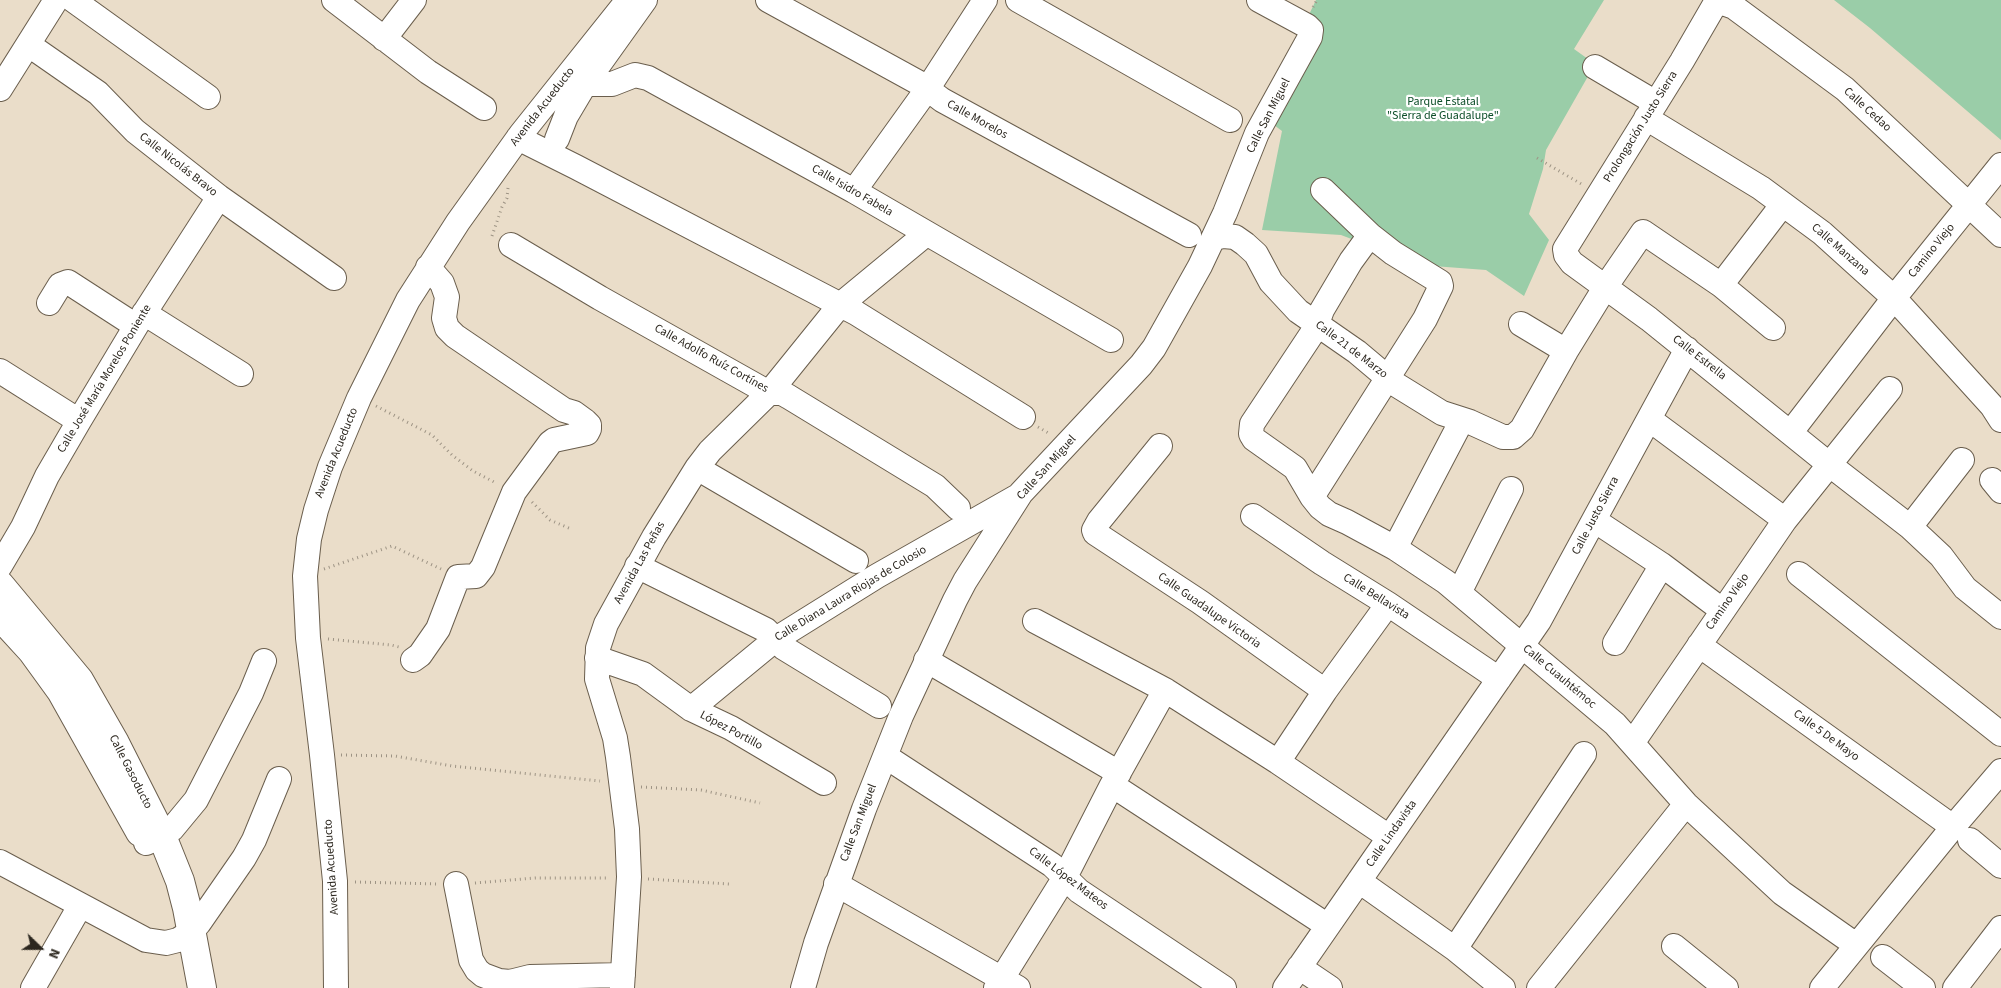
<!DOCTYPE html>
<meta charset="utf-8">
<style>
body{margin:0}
#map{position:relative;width:2001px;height:988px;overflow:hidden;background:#eaddc9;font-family:"Source Sans 3",sans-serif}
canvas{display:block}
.north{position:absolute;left:15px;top:923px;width:50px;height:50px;-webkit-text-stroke:4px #fff;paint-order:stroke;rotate:112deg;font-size:14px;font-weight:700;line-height:20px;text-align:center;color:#2c271f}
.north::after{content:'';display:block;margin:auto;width:18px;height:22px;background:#2c271f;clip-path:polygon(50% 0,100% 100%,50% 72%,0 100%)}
</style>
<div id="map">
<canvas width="2001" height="988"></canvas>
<div class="north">N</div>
</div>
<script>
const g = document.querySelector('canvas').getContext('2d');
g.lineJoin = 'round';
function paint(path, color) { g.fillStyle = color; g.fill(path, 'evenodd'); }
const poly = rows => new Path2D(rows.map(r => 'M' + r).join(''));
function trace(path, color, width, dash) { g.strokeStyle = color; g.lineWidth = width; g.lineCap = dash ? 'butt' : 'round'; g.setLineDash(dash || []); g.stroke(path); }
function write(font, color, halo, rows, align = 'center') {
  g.font = font + ' "Source Sans 3",sans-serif'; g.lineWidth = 4.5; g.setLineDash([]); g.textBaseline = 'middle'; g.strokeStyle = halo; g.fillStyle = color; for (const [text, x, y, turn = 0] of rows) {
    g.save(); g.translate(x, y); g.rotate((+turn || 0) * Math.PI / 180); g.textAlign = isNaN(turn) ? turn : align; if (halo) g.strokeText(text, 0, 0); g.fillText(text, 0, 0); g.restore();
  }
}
paint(poly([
 [1316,0,1604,0,1574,49,1595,64,1546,150,1543,169,1529,214,1549,240,1524,296,1486,270,1420,265,1341,235,1262,230,1282,131,1274,125,1305,23],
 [1834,0,2001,0,2001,140,1870,28]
]), '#9acda8');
const minor = poly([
 [73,0,208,97],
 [334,0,428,72,484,108],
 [768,0,921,84,942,100,1189,235],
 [1018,0,1230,120],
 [384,39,414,0],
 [29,45,98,93,135,131,219,197,334,278],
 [1595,67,1656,103],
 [585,84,612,84,635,75,648,78,854,191,1111,340],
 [0,89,56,0],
 [1646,118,1761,188,1822,233,1894,298,1992,406,2001,420],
 [518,138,576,167,856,313,1023,417],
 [557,139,566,116,585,84,645,0],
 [854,191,928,88,985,0],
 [1370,235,1351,261,1322,310,1315,329,1252,424,1251,434,1254,439,1295,468,1312,497,1320,507,1329,514,1347,522,1395,548,1446,582,1615,724,1686,804,1782,893,1856,945],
 [2001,235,1845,89,1734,7,1720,2,1715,4,1711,11,1682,61,1565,249,1566,255,1572,263,1649,319,1830,465,1910,527,1941,556,1965,588,2001,617],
 [1214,238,1223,236,1235,237,1245,244,1256,254,1271,282,1298,311,1357,352,1395,384,1442,413,1470,422,1503,437,1513,437,1522,429,1566,351,1606,286,1643,232,1721,285,1773,328],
 [511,245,600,298,769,393,782,393,789,397,935,486,958,508],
 [1721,285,1783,204],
 [49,303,60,285,68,282,136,326],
 [144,313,241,374],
 [1521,324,1566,351],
 [0,371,79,421],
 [1649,419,1785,520],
 [1791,432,1894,298,2001,165],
 [1160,446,1099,521,1094,530,1095,533,1200,602,1325,691],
 [697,468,856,561],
 [1992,480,2001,491],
 [1312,497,1425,319,1441,286,1440,282,1393,253,1370,235,1323,190],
 [1253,516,1322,563,1388,604,1499,679],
 [1594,520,1662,565,1722,610],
 [1910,527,1962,460],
 [1395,548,1462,420],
 [0,566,23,527,47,476,79,421,136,326,219,197],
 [637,566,766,630,784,648,879,706],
 [1799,574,2001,734],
 [1459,593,1511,489],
 [1035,621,1165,690,1278,762,1389,837],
 [1615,643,1662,565],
 [1699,645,1953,827],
 [597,658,643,674,691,709,731,728,824,783],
 [413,660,420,655,438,629,458,577,476,576,483,567,514,492,550,443,554,440,587,433,589,429,589,425,585,421,574,413,564,410,455,336,447,328,444,318,447,297,442,283,428,267],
 [926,660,1119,773],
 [691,709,776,639,877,576,1018,496],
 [1633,742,1785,520,1890,389],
 [885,756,1052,865,1079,891,1224,988],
 [1278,762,1325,691,1388,604],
 [1112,785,1328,926],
 [1970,840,2001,866],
 [146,843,162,836,172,829,196,800,251,693,264,661],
 [0,862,146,940,166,943,178,940,192,931,199,923,244,858,254,840,279,779],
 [1359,881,1455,949,1503,988],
 [456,884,471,960,477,970,483,975,499,981,510,982,530,977,623,975],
 [836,884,1018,988],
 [1674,946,1726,988],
 [1455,949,1584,754],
 [1883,957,1923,988],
 [1299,967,1330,988],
 [33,988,80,906],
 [336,988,335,881,322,755,308,638,305,576,309,539,316,510,330,467,359,398,408,300,458,222,521,134,628,0],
 [622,988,629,877,627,829,618,757,615,738,597,679,598,648,606,624,654,537,697,468,710,451,769,393,840,305,926,234],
 [803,988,816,943,864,809,901,716,955,600,965,581,1021,493,1141,365,1154,348,1200,266,1225,213,1257,133,1310,37,1311,30,1307,26,1259,0],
 [996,988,1065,877,1112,785,1165,690],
 [1285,988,1539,621,1687,349],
 [1539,988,1686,804],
 [1822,988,1953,827,2001,771],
 [1955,988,2001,928]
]);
const major = poly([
 [0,585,79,680,115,743,162,836,180,881,187,908,202,988],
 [0,616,32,651,61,691,140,832]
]);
trace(minor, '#6a5e4d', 26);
trace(major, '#6a5e4d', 30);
trace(poly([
 [1313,7,1317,0],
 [1537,158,1583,185],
 [492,236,502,207,507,198,508,188],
 [376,406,432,435,452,455,473,471,496,483],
 [1038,427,1050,434],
 [532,502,550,520,571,529],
 [324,569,392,546,441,569],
 [328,639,391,645,399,647],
 [341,755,395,756,452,766,600,781],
 [641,787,701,790,760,803],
 [648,879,729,884],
 [355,882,437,884],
 [475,883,535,878,609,878]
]), '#9d9384', 3, [1, 4]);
trace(minor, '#fff', 24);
trace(major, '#fff', 28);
write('12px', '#0e4f2a', '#fff', [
 ["Parque Estatal",1443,102],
 ["\"Sierra de Guadalupe\"",1443,116]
]);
write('12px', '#2c271f', '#fff', [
 ["Avenida Acueducto",543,107,-52],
 ["Calle Cedao",1867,110,42],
 ["Calle San Miguel",1269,116,-63],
 ["Calle Morelos",977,120,29],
 ["Prolongación Justo Sierra",1641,127,-58],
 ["Calle Nicolás Bravo",178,165,38],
 ["Calle Isidro Fabela",852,191,30],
 ["Calle Manzana",1840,250,41],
 ["Camino Viejo",1932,251,-51],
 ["Calle 21 de Marzo",1351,350,37],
 ["Calle Estrella",1699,358,38],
 ["Calle Adolfo Ruíz Cortínes",711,359,29],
 ["Calle José María Morelos Poniente",105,379,-59],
 ["Avenida Acueducto",337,453,-68],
 ["Calle San Miguel",1047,468,-48],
 ["Calle Justo Sierra",1596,516,-62],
 ["Avenida Las Peñas",640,563,-61],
 ["Calle Diana Laura Riojas de Colosio",851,594,-31],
 ["Calle Bellavista",1376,597,32],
 ["Camino Viejo",1728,602,-55],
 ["Calle Guadalupe Victoria",1209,611,35],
 ["Calle Cuauhtémoc",1559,677,40],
 ["López Portillo",731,731,28],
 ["Calle 5 De Mayo",1826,736,36],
 ["Calle Gasoducto",130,772,63],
 ["Calle San Miguel",859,823,-69],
 ["Calle Lindavista",1392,834,-55],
 ["Avenida Acueducto",332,867,-94],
 ["Calle López Mateos",1068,879,37]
]);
</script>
